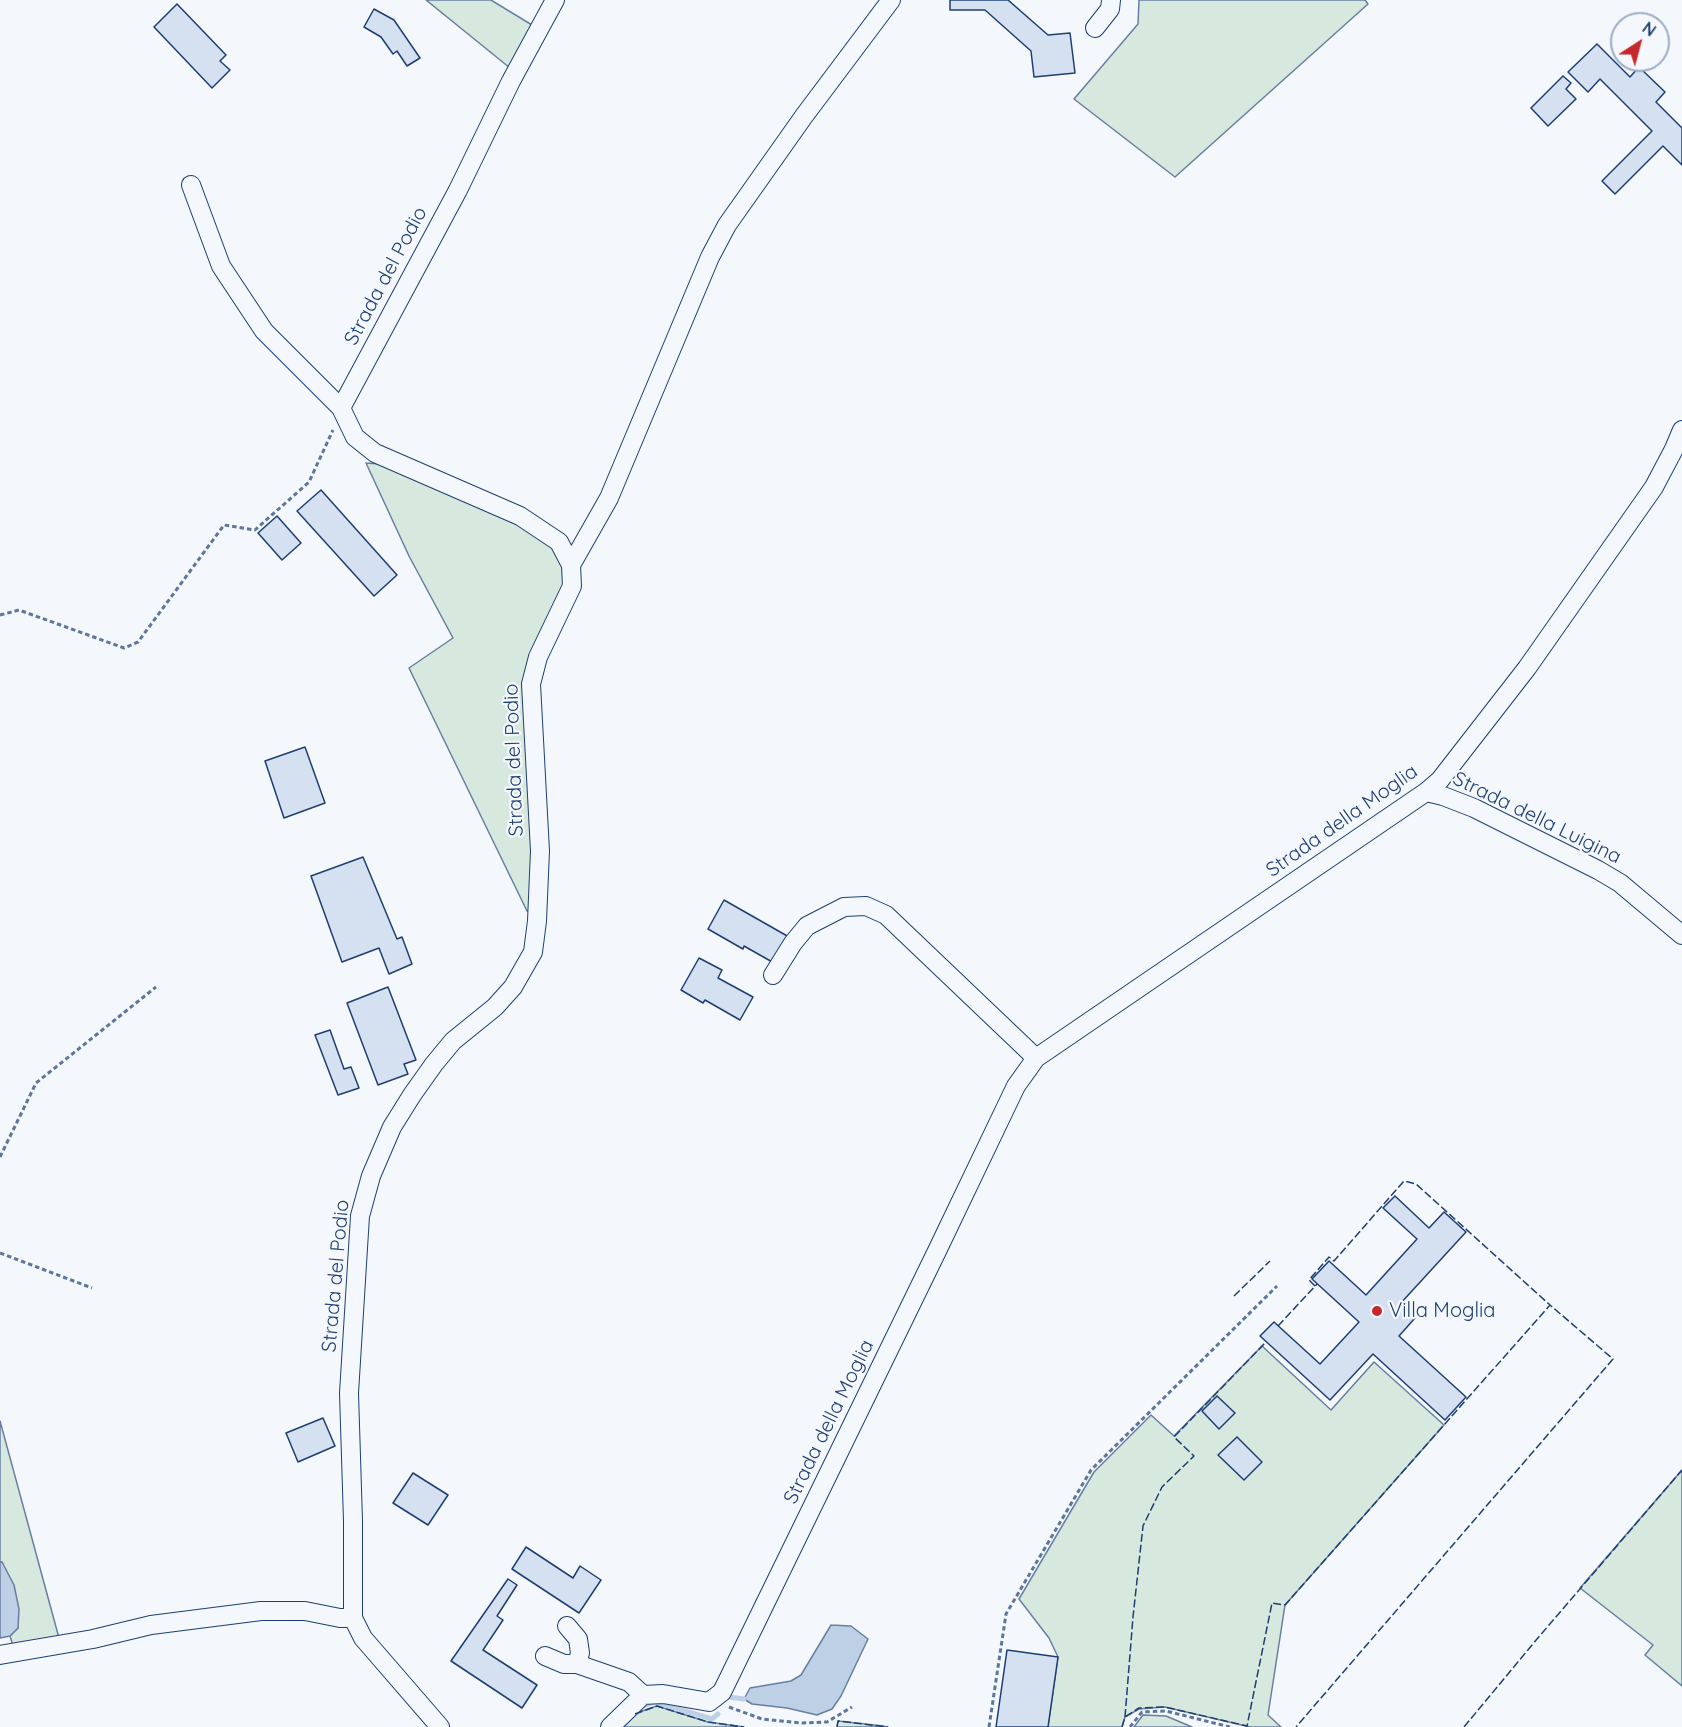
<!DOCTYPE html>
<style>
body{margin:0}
#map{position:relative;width:1682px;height:1727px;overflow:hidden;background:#f4f7fb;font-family:Quicksand,sans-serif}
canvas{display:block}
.north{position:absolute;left:1610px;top:12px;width:60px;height:60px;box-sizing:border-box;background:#f4f7fb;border:2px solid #9eadc5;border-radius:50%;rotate:36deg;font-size:16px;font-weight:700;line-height:24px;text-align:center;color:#1d3f73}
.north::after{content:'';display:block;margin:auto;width:21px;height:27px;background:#c62828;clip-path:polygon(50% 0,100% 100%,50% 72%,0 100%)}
</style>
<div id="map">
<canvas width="1682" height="1727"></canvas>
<div class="north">N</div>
</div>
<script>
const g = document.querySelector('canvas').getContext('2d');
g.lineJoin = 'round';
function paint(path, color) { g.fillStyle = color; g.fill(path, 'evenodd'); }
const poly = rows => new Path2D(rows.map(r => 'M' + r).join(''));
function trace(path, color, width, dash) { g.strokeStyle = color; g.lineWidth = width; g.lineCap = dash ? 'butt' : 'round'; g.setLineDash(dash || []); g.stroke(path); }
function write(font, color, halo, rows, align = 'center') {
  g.font = font + ' Quicksand,sans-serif'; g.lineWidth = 4.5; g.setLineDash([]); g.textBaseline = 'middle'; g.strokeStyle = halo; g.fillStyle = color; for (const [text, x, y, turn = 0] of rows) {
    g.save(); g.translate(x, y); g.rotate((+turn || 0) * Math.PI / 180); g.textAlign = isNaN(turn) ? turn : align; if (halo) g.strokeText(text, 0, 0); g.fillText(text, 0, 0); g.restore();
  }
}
const green = poly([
 [426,0,491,0,532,25,510,68,426,0],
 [1139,0,1365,0,1368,4,1175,177,1074,99,1138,24,1139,0],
 [366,463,380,464,541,535,564,557,567,575,561,595,536,642,534,910,527,911,409,668,453,638,409,556,366,463],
 [1262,1346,1331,1410,1374,1362,1444,1425,1285,1605,1268,1715,1281,1727,1250,1727,1165,1707,1139,1709,1125,1717,1122,1727,1048,1727,1058,1657,1049,1638,1019,1599,1094,1472,1151,1415,1174,1436,1262,1346],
 [0,1421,59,1638,13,1646,10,1636,18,1628,2,1562,0,1562,0,1421],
 [1682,1470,1682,1686,1645,1655,1653,1645,1580,1588,1682,1470],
 [657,1706,708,1722,744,1727,624,1727,636,1713,657,1706],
 [1143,1715,1166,1716,1192,1727,1134,1727,1143,1715],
 [838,1721,883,1726,888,1727,837,1727,838,1721]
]);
paint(green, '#d7e8df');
trace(green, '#687fa3', 1.5);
const water = poly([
 [0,1562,2,1562,14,1585,19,1609,18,1628,10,1636,0,1638,0,1562],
 [831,1625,851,1626,868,1639,841,1696,832,1709,817,1715,787,1708,752,1704,744,1699,750,1688,791,1681,801,1675,831,1625]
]);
paint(water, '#bed0e5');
trace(water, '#687fa3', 1.5);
trace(poly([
 [729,1697,744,1699],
 [640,1707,655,1702,712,1719,718,1714]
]), '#bed0e5', 5);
const building = poly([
 [950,0,1008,0,1048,35,1070,33,1075,73,1034,77,1031,51,985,10,950,10,950,0],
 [177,4,226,55,220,61,230,70,212,88,154,27,177,4],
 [374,9,394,20,420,58,407,66,397,51,393,54,381,37,364,27,374,9],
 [1597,44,1630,77,1639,67,1665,92,1656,102,1682,128,1682,165,1663,146,1615,194,1602,181,1652,131,1600,79,1588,92,1568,72,1597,44],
 [1563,76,1571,83,1566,89,1576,99,1548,126,1531,108,1563,76],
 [321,490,397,575,374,596,297,511,321,490],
 [277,516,301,543,282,560,258,533,277,516],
 [305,747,325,803,284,818,265,761,305,747],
 [363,857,397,939,402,937,412,964,389,974,379,948,342,962,311,876,363,857],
 [724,900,789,937,774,963,744,946,743,949,708,929,724,900],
 [699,958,722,970,718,978,753,997,740,1020,705,1000,703,1003,681,990,699,958],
 [388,987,416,1060,404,1064,408,1074,378,1085,347,1003,388,987],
 [330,1030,344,1069,351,1067,359,1088,338,1095,315,1035,330,1030],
 [1395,1196,1429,1228,1444,1212,1466,1232,1400,1304,1415,1318,1399,1336,1466,1397,1445,1420,1373,1354,1330,1400,1260,1336,1274,1322,1320,1364,1359,1322,1312,1279,1329,1261,1366,1295,1417,1239,1383,1208,1395,1196],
 [1217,1396,1235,1413,1219,1429,1202,1411,1217,1396],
 [323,1418,335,1446,298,1462,286,1433,323,1418],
 [1237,1437,1262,1462,1244,1480,1218,1455,1237,1437],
 [413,1473,448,1495,428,1525,393,1503,413,1473],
 [526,1547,573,1578,580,1566,601,1580,579,1613,512,1569,526,1547],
 [508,1579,517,1585,497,1616,503,1620,483,1650,537,1685,522,1708,451,1661,508,1579],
 [1007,1650,1058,1657,1048,1727,996,1727,1007,1650]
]);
paint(building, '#d5e0f0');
trace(building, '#1d3f73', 1.5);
const minor = poly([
 [1095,28,1110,9,1111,0],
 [191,185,221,266,264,331,341,408],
 [571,565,609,498,710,257,727,225,804,116,891,0],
 [1426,792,1443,796,1474,808,1598,870,1620,883,1682,935],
 [773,975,793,943,807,926,844,907,866,906,886,915,1036,1058],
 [0,1655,93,1639,151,1625,261,1611,305,1611,340,1618,353,1618],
 [545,1656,564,1664,577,1664,580,1653,578,1639,567,1626],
 [577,1664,629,1682,643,1695],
 [440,1727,363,1638,353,1618,353,1521,349,1393,360,1216,371,1176,392,1127,412,1095,434,1064,453,1041,495,1007,513,987,533,952,537,921,540,851,531,684,538,657,572,586,571,565,559,542,520,516,375,453,355,437,341,408,458,190,511,81,555,0],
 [610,1727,643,1695,663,1694,709,1702,722,1692,937,1251,1016,1086,1036,1058,1426,792,1440,780,1527,668,1654,487,1674,449,1682,430]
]);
trace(minor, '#1d3f73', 20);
trace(poly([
 [0,615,19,610,124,648,138,642,224,525,255,530,309,482,333,430],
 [0,1157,36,1083,156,987],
 [0,1253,92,1288],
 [729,1707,762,1719,802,1723,827,1722,852,1707],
 [989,1727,1006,1614,1091,1470,1277,1286],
 [1130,1727,1142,1712,1166,1711,1230,1727]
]), '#5e769c', 3, [4.5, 3]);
trace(minor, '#f4f7fb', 18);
trace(poly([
 [1315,1286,1309,1280,1329,1257,1334,1261,1404,1181,1416,1184,1550,1305],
 [1234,1296,1270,1261],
 [1278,1326,1317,1284],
 [635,1714,657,1706,708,1722,744,1727],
 [1125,1717,1133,1617,1143,1526,1162,1487,1194,1456,1174,1437,1266,1342],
 [837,1727,838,1721,888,1727],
 [1122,1727,1125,1717,1139,1708,1165,1707,1247,1726,1272,1603,1285,1605,1550,1305,1613,1359,1296,1727],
 [1464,1727,1537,1639,1682,1470]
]), '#1d3f73', 1.5, [8, 3]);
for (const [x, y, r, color] of [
 [1377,1311,6,"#c62828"]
]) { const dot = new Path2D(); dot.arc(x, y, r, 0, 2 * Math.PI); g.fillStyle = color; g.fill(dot); trace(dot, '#f4f7fb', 2); }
write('20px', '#1d3f73', '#f4f7fb', [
 ["Strada del Podio",386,276,-62],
 ["Strada del Podio",514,760,-92],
 ["Strada della Luigina",1537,818,26],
 ["Strada della Moglia",1342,821,-35],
 ["Strada del Podio",336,1276,-85],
 ["Strada della Moglia",829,1422,-64]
]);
write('20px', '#1d3f73', '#f4f7fb', [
 ["Villa Moglia",1389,1311]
], 'left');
</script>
